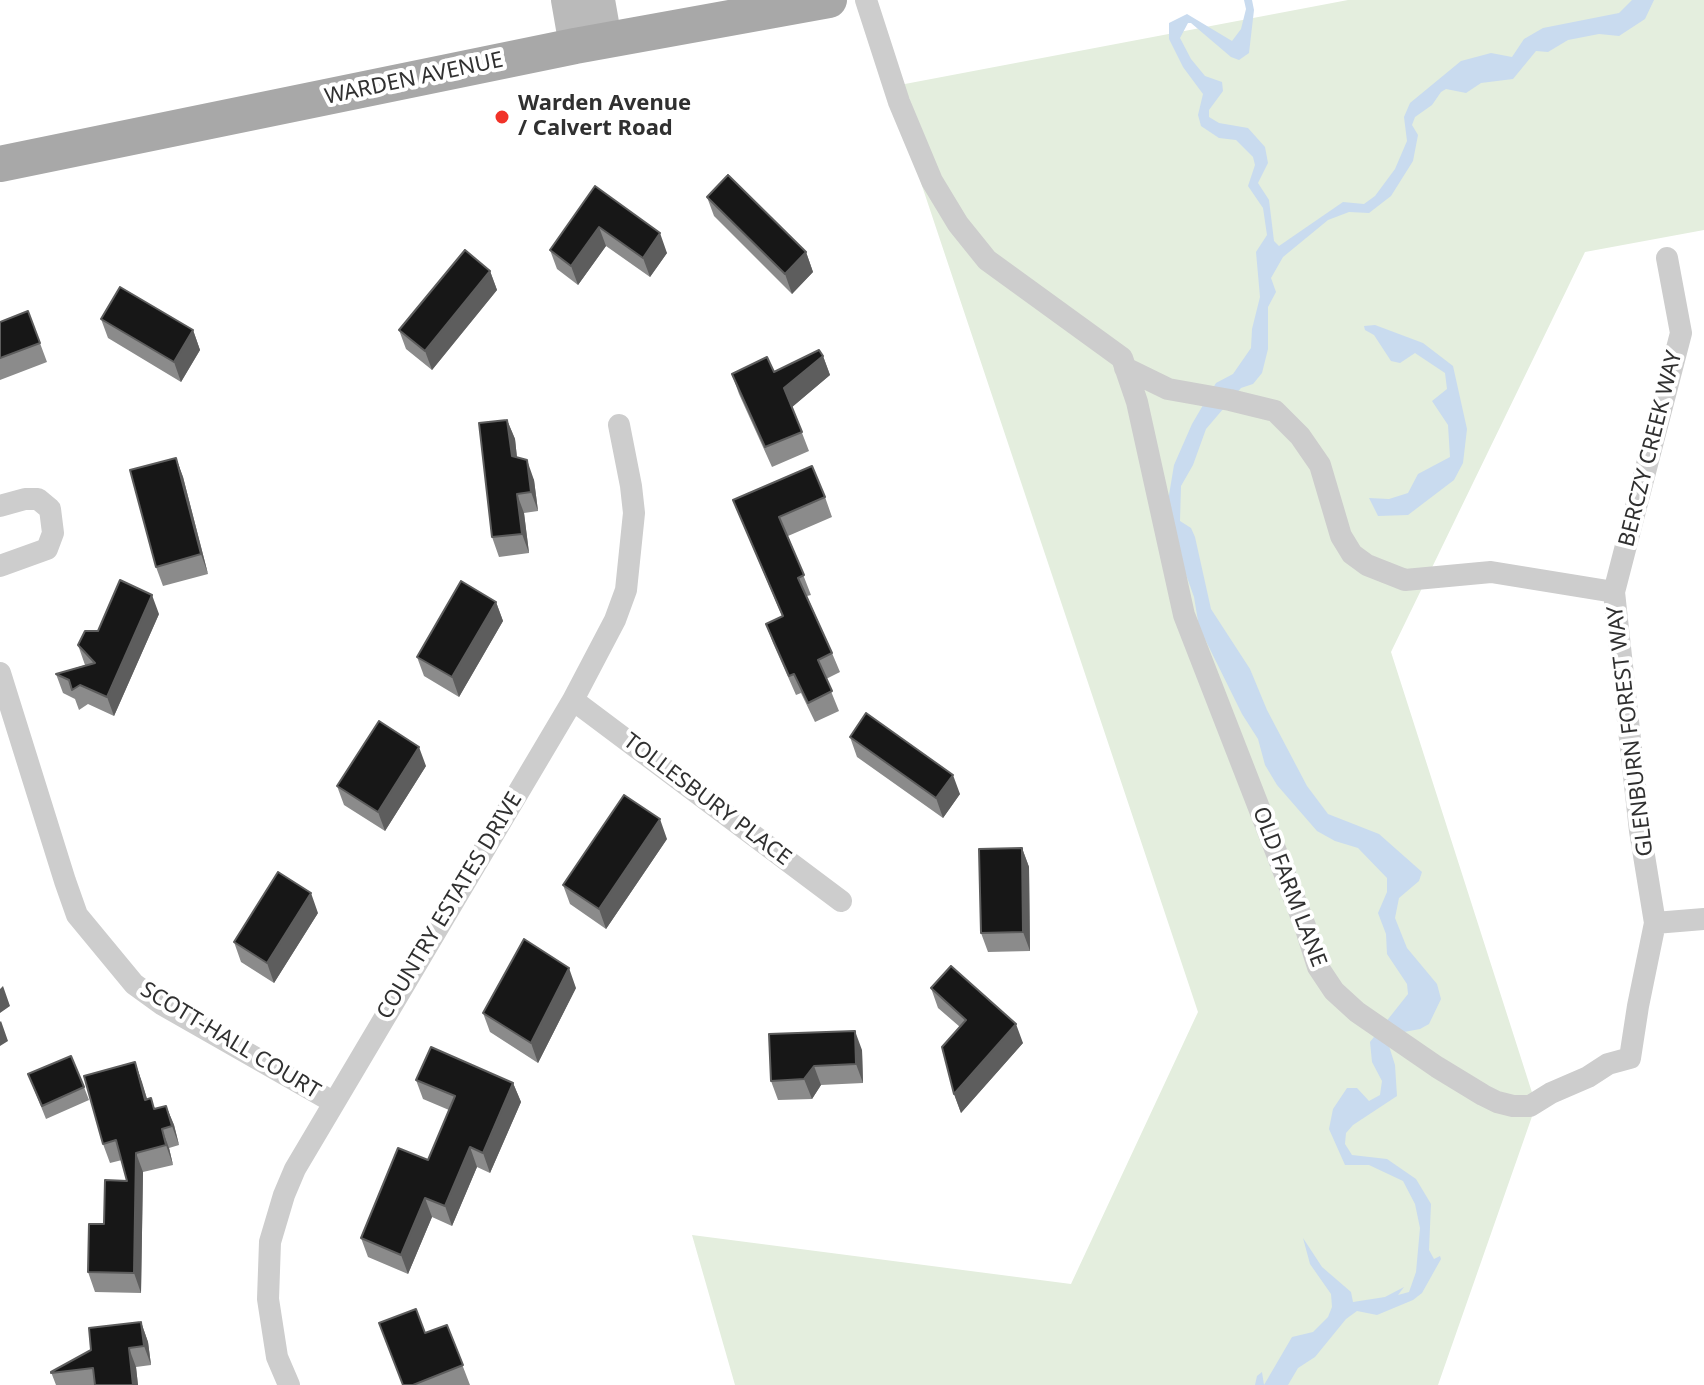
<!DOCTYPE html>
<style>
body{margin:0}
canvas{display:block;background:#fff}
</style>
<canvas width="1704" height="1385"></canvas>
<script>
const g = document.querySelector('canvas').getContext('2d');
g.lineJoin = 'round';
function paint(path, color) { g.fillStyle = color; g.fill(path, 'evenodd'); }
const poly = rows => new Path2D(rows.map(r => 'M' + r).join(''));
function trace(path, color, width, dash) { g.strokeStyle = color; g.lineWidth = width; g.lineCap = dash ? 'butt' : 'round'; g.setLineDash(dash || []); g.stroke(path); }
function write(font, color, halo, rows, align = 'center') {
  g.font = font + ' "Noto Sans",sans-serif'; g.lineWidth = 8; g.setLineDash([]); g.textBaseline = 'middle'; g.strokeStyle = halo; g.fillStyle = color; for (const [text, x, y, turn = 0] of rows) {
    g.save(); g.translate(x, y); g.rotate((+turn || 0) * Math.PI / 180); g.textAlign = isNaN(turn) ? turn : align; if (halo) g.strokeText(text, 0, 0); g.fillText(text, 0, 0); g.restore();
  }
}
paint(poly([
 [1348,0,1704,0,1704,230,1585,252,1391,652,1536,1105,1438,1385,735,1385,692,1235,1071,1284,1198,1012,889,87]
]), '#e4eede');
paint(poly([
 [1244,0,1252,0,1254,10,1249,53,1239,60,1231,57,1191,23,1188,23,1180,38,1191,59,1205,76,1222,82,1223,91,1209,110,1209,117,1219,123,1248,128,1265,147,1268,163,1258,183,1269,200,1274,241,1279,246,1343,202,1364,204,1375,196,1395,169,1407,141,1404,117,1410,103,1461,61,1491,53,1512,57,1524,39,1543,28,1619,13,1632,0,1654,0,1645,19,1619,36,1599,34,1568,40,1548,52,1536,51,1513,79,1481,83,1466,93,1446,89,1441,92,1432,105,1415,117,1412,125,1418,135,1413,161,1391,196,1369,213,1349,212,1328,220,1283,257,1271,278,1276,292,1268,307,1268,349,1262,373,1253,384,1241,388,1206,429,1193,465,1181,486,1180,521,1191,528,1195,537,1211,609,1250,669,1267,710,1307,786,1328,814,1379,834,1422,872,1419,881,1399,898,1395,918,1407,948,1437,984,1441,999,1429,1024,1420,1029,1404,1032,1389,1046,1395,1065,1397,1096,1353,1125,1346,1133,1345,1144,1352,1155,1387,1159,1416,1179,1431,1204,1429,1250,1434,1259,1440,1256,1441,1259,1422,1293,1413,1300,1377,1315,1357,1311,1346,1319,1315,1357,1298,1368,1288,1385,1255,1385,1257,1376,1262,1372,1264,1385,1292,1337,1313,1332,1328,1317,1332,1307,1331,1294,1310,1264,1303,1238,1322,1267,1351,1292,1353,1302,1385,1297,1404,1287,1398,1295,1409,1292,1416,1272,1420,1228,1415,1204,1403,1181,1369,1165,1345,1165,1329,1129,1333,1109,1347,1088,1357,1088,1369,1101,1380,1095,1382,1081,1372,1062,1370,1042,1408,994,1407,984,1387,954,1386,934,1378,913,1387,892,1387,878,1358,848,1335,841,1317,831,1277,785,1265,765,1258,739,1242,714,1199,627,1194,597,1174,541,1168,501,1174,465,1192,424,1216,383,1233,374,1251,348,1252,329,1260,297,1256,252,1267,235,1263,208,1248,186,1255,165,1253,157,1236,140,1219,138,1201,126,1198,115,1203,94,1183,67,1169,39,1169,23,1187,14,1232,41,1241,29,1246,9],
 [1375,325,1423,343,1453,366,1467,429,1463,463,1454,480,1408,515,1378,516,1369,498,1389,499,1408,493,1418,474,1450,457,1448,425,1432,401,1447,389,1445,373,1415,353,1400,363,1391,361,1374,335,1365,330,1364,326]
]), '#c9dbef');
trace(poly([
 [866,0,899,102,932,181,958,224,987,260,1122,358,1137,402,1184,615,1305,926,1318,967,1334,991,1357,1012,1437,1067,1483,1095,1497,1102,1513,1106,1530,1106,1551,1093,1588,1077,1608,1064,1630,1058,1638,1006,1655,923,1640,831,1614,592,1681,333,1667,258],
 [1125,368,1168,389,1230,400,1275,411,1300,436,1320,465,1341,536,1352,554,1367,565,1405,580,1491,572,1614,592],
 [0,506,25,499,38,499,50,509,53,533,47,549,0,566],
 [0,673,65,881,77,915,134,984,163,1005,333,1102],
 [573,700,841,901],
 [1655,923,1704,919],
 [289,1385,277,1357,268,1299,270,1242,284,1195,295,1169,573,700,615,620,626,590,634,513,631,486,619,425]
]), '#cdcdcd', 22);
trace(poly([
 [567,0,575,46],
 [599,0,606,40]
]), '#bababa', 32);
trace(poly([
 [0,164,575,46,829,0]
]), '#a8a8a8', 36);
paint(poly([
 [595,186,667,253,650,277,606,246,578,285,557,269,550,250],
 [707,197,806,252,813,272,792,294,714,216],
 [490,271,497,290,432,370,406,349,399,330],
 [28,311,47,362,0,380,0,322],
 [101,319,193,330,200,350,181,382,108,338],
 [823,356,830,375,792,407,809,451,772,467,739,394,732,374,774,372],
 [507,420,515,439,517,458,534,480,538,511,524,513,529,553,499,557,492,537],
 [176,458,183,477,208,574,163,586,156,567],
 [825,497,832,517,788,536,811,595,807,596,832,653,840,672,826,679,839,711,815,722,801,693,796,695,773,643,766,624,782,616,733,500],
 [496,602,503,621,459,697,424,676,417,657],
 [159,614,114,716,88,704,79,710,75,699,63,693,56,674,85,665,78,645,98,631],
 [850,737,960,794,943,818,857,757],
 [426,766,385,831,344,805,337,786],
 [667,839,606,929,570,904,563,885],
 [1022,848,1029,867,1030,951,988,952,981,933],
 [318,913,274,983,241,962,234,942],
 [576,988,538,1063,490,1032,483,1013],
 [931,988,1023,1043,961,1113,954,1094,960,1027,938,1008],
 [862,1050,863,1083,821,1085,812,1099,778,1100,771,1081],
 [135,1062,147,1099,154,1109,166,1106,174,1125,179,1145,169,1148,173,1165,143,1172,141,1293,95,1292,88,1272,104,1224,127,1181,122,1160,110,1163,103,1144],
 [28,1074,84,1087,89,1100,46,1119],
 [416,1080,513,1083,521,1102,490,1173,477,1167,452,1226,432,1217,408,1274,368,1257,361,1238,428,1160,449,1110,423,1099],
 [141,1322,148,1342,151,1365,136,1367,138,1385,56,1385,51,1372],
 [447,1325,470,1385,402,1385,425,1333]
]), '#8b8b8b');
paint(poly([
 [599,227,606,246,578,285,571,266],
 [660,233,667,253,650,277,643,258],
 [806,252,813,272,792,294,785,274],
 [490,271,497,290,432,370,425,351],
 [193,330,200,350,181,382,174,362],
 [823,356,830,375,791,408,784,388],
 [507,420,515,439,519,476,512,456],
 [176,458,183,477,208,574,201,554],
 [527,460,534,480,538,511,531,492],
 [517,494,524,513,529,553,522,534],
 [152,595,159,614,114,716,107,697],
 [496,602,503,621,459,697,452,677],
 [419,747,426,766,385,831,378,812],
 [953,775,960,794,943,818,936,798],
 [660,819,667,839,606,929,599,909],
 [1022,848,1029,867,1030,951,1023,932],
 [311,893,318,913,274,983,267,963],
 [569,968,576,988,538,1063,531,1043],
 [3,986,10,1006,0,1013,0,989],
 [1,1021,8,1041,0,1046,0,1022],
 [1016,1024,1023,1043,961,1113,954,1094],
 [855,1031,862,1050,863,1083,856,1064],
 [135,1062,142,1082,153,1119,145,1100],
 [814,1066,821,1085,812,1099,804,1079],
 [513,1083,521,1102,490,1173,483,1153],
 [166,1106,174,1125,179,1145,172,1126],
 [162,1129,169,1148,173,1165,166,1145],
 [470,1147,477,1167,452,1226,445,1206],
 [136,1153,143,1172,141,1293,134,1273],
 [425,1198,432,1217,408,1274,401,1255],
 [141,1322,148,1342,151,1365,144,1346],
 [129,1348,136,1367,138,1385,133,1385]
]), '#5d5d5d');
const building = poly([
 [728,175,806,252,785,274,707,197,728,175],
 [595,186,660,233,643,258,599,227,571,266,550,250,595,186],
 [465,250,490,271,425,351,399,330,465,250],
 [120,287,193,330,174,362,101,319,120,287],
 [28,311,40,343,0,358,0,322,28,311],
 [819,350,823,356,784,388,802,432,765,447,732,374,767,357,774,372,819,350],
 [507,420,512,456,527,460,531,492,517,494,522,534,492,537,479,423,507,420],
 [176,458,201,554,156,567,130,470,176,458],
 [812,466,825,497,779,517,804,575,798,578,832,653,818,660,832,691,808,703,794,674,789,676,766,624,783,616,733,500,812,466],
 [120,580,152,595,107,697,80,685,72,690,69,680,56,674,95,663,78,645,85,631,98,631,120,580],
 [461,581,496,602,452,677,417,657,461,581],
 [866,713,953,775,936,798,850,737,866,713],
 [379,721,419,747,378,812,337,786,379,721],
 [624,795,660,819,599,909,563,885,624,795],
 [1022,848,1023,932,981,933,979,849,1022,848],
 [278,872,311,893,267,963,234,942,278,872],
 [524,939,569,968,531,1043,483,1013,524,939],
 [951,966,1016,1024,954,1094,942,1047,966,1020,931,988,951,966],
 [855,1031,856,1064,814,1066,804,1079,771,1081,769,1034,855,1031],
 [431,1047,513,1083,483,1153,470,1147,445,1206,425,1198,401,1255,361,1238,398,1148,428,1160,455,1096,416,1080,431,1047],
 [71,1056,84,1087,42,1106,28,1074,71,1056],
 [135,1062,145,1100,151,1098,154,1109,166,1106,172,1126,162,1129,166,1145,136,1153,134,1273,88,1272,89,1224,104,1224,105,1180,127,1181,116,1140,103,1144,84,1076,135,1062],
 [416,1309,425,1333,447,1325,463,1365,413,1385,403,1385,379,1323,416,1309],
 [141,1322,144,1346,129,1348,133,1385,95,1385,93,1368,51,1373,51,1372,91,1350,89,1328,141,1322]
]);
paint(building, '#171717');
trace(building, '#5d5d5d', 2);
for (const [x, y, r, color] of [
 [502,117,8,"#f13228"]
]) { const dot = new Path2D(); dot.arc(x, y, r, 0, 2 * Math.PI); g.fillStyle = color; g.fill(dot); trace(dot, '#fff', 3); }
write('22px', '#303030', '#fff', [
 ["WARDEN AVENUE",414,79,-12],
 ["BERCZY CREEK WAY",1651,449,-76],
 ["GLENBURN FOREST WAY",1631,731,-97],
 ["TOLLESBURY PLACE",707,800,37],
 ["OLD FARM LANE",1289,887,69],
 ["COUNTRY ESTATES DRIVE",450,906,-59],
 ["SCOTT-HALL COURT",230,1041,31]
]);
write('bold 22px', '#303030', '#fff', [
 ["Warden Avenue",518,104],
 ["/ Calvert Road",518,129]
], 'left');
</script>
